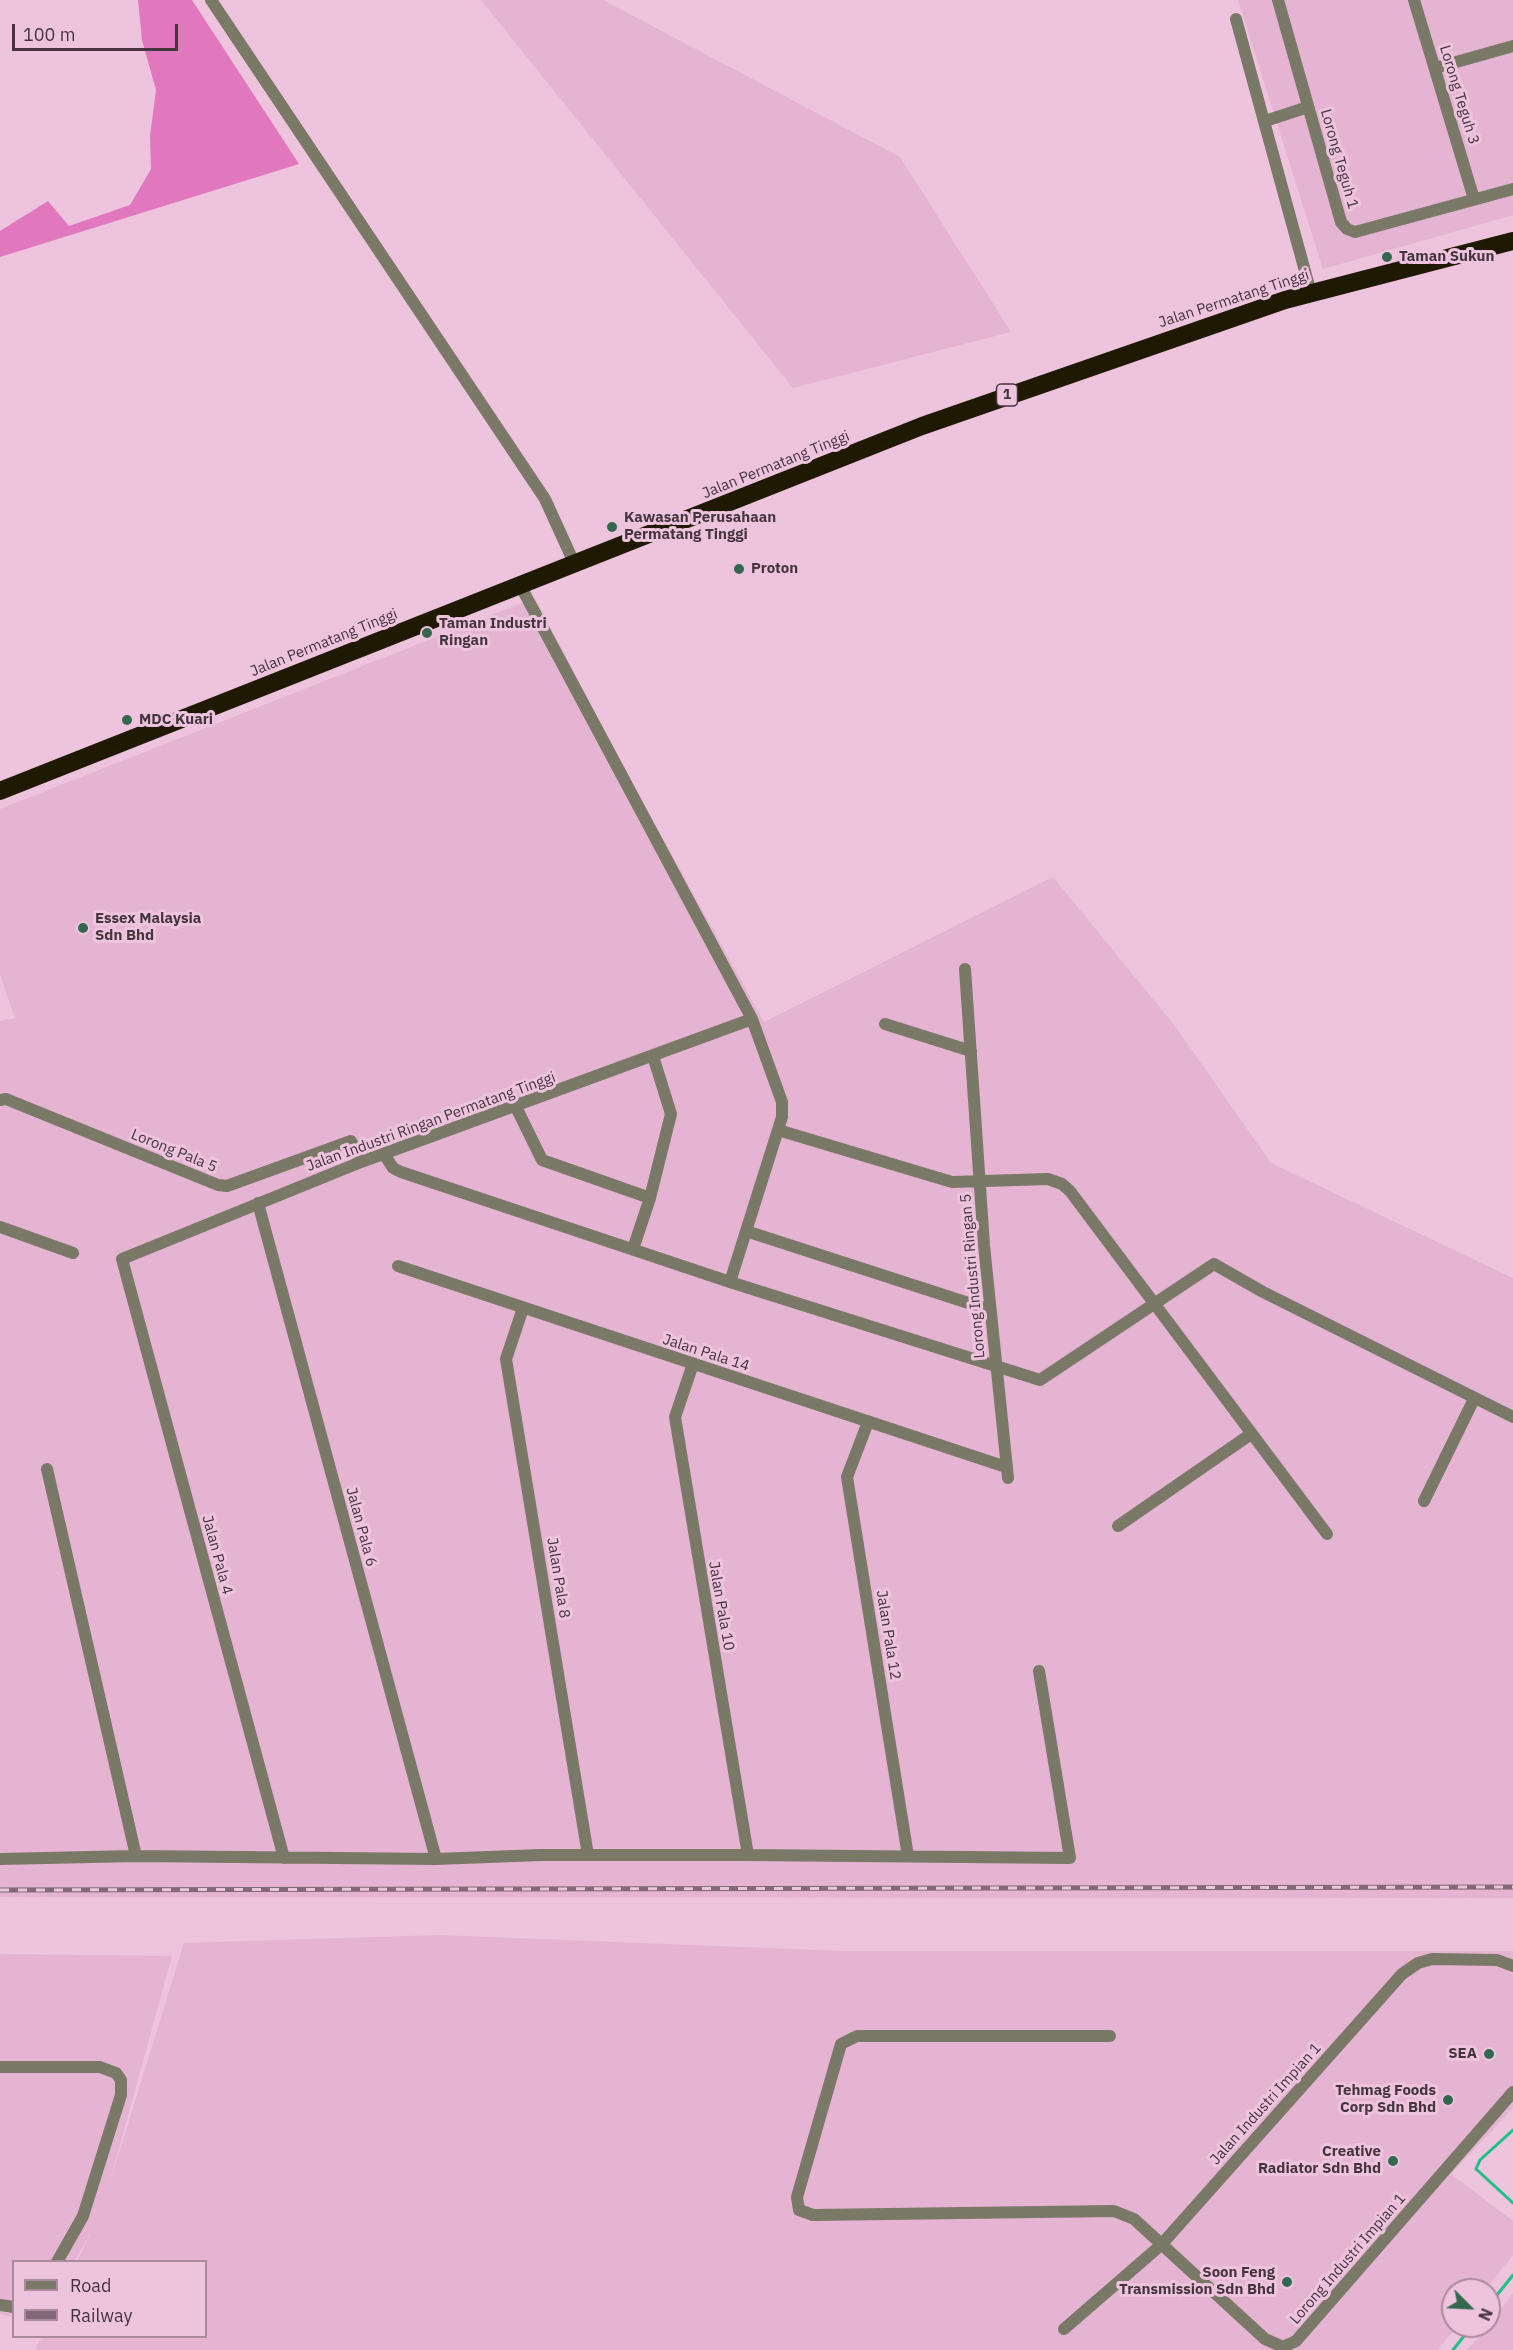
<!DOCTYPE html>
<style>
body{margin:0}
#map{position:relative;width:1513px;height:2350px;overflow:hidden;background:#eec3dd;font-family:"IBM Plex Sans",sans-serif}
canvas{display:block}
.legend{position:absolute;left:12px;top:2260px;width:195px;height:78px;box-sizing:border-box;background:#eec3dd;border:2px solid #aa8a9d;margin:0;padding:8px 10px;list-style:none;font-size:18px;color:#44343e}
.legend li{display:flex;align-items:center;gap:12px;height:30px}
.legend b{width:30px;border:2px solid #aa8a9d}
.north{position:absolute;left:1441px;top:2278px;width:60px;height:60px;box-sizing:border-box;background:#eec3dd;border:2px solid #aa8a9d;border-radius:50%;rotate:114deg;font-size:16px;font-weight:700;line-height:24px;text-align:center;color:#44343e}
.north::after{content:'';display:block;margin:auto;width:21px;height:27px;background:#32684e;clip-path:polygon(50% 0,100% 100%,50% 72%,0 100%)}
.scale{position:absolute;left:12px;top:24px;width:166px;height:27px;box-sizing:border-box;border:3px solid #44343e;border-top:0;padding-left:8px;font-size:18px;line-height:21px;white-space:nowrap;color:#44343e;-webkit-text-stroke:4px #eec3dd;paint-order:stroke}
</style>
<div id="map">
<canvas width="1513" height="2350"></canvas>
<ul class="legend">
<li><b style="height:8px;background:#7a7866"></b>Road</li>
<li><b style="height:8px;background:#826878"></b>Railway</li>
</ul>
<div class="north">N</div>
<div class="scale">100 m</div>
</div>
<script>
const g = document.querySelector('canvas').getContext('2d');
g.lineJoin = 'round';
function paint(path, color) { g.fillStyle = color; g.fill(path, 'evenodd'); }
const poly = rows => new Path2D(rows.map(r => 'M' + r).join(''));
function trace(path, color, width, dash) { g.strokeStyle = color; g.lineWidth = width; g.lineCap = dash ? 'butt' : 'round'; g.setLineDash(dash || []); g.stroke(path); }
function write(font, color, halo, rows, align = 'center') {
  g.font = font + ' "IBM Plex Sans",sans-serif'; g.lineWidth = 6; g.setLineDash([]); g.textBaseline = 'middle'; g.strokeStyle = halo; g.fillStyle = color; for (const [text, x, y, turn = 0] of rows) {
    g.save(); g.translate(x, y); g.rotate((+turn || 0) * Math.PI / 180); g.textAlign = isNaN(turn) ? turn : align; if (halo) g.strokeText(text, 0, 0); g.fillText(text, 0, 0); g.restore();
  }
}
paint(poly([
 [481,0,603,0,900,157,1011,332,793,388],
 [1238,0,1513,0,1513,215,1323,269],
 [535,598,635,788,764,1022,1053,877,1175,1026,1271,1163,1513,1278,1513,1898,0,1897,0,1021,15,1018,0,975,0,809],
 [439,1935,843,1951,1513,1951,1513,2108,1451,2174,1513,2221,1513,2255,1485,2290,1453,2290,1453,2326,1457,2326,1438,2350,35,2350,42,2337,206,2336,206,2262,77,2261,93,2228,75,2261,14,2262,13,2317,0,2314,0,1954,172,1956,109,2185,184,1943],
 [1513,2293,1513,2350,1467,2350,1489,2326]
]), '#e5b4d2');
paint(poly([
 [138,0,192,0,299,164,0,257,0,231,48,201,69,226,130,205,151,169,150,136,156,90,142,40]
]), '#e178be');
trace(poly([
 [1513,2130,1480,2160,1476,2169,1513,2203],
 [1489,2305,1513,2275],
 [1453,2350,1472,2326]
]), '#1ec185', 3);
trace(poly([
 [211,0,545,499,575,565],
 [1278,0,1341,222,1347,229,1355,232,1513,189],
 [1414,0,1474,199],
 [1236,19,1311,293],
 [1435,68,1513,46],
 [1265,121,1308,107],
 [520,585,752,1019,782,1102,782,1117,730,1282],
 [965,969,984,1245,1008,1478],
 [885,1024,971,1051],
 [0,1100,6,1099,218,1185,227,1186,351,1141,361,1162],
 [516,1107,542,1160,650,1198],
 [778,1130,952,1182,1048,1179,1062,1184,1070,1191,1327,1534],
 [384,1154,393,1168,401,1172,730,1282,1040,1380,1214,1264,1263,1292,1513,1417],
 [258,1203,436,1859],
 [0,1227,73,1253],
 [746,1231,990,1310],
 [633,1249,650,1198,671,1114,653,1056],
 [398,1266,1006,1467],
 [523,1308,506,1359,588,1855],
 [693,1364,675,1417,748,1855],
 [868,1422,847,1477,908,1856],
 [47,1469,136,1856],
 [1424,1501,1474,1399],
 [1118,1526,1251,1434],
 [284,1858,122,1259,361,1162,752,1019],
 [0,1859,136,1856,436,1859,541,1855,748,1855,1070,1858,1039,1671],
 [1110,2036,857,2036,841,2044,797,2197,799,2210,813,2215,1114,2211,1134,2219,1265,2339,1283,2347,1296,2341,1513,2092],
 [0,2067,100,2067,116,2073,121,2080,121,2095,83,2216,57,2262],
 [0,2305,14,2307],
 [1064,2329,1161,2245,1402,1974,1418,1963,1432,1959,1497,1960,1513,1966]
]), '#7a7866', 12);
trace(poly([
 [0,791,922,426,1285,300,1513,241]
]), '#1e1900', 18);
const rail = poly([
 [0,1890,1513,1887]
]);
trace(rail, '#826878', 5);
trace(rail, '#eec3dd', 3, [9]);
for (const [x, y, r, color] of [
 [1387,257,6,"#32684e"],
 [612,527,6,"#32684e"],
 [739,569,6,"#32684e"],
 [427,633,6,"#32684e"],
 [127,720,6,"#32684e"],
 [83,928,6,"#32684e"],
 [1489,2054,6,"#32684e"],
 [1448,2100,6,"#32684e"],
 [1393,2161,6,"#32684e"],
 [1287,2282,6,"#32684e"]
]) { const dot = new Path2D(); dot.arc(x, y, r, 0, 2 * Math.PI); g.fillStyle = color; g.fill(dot); trace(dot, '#eec3dd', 2); }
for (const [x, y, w] of [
 [1007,395,21]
]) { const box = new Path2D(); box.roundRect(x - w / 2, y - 11, w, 22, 4.5); g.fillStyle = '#eec3dd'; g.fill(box); trace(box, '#44343e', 1.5); }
write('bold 14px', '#44343e', null, [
 ["1",1007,395]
]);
write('15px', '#44343e', '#eec3dd', [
 ["Lorong Teguh 3",1459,95,73],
 ["Lorong Teguh 1",1339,159,74],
 ["Jalan Permatang Tinggi",1234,299,-18],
 ["Jalan Permatang Tinggi",776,465,-22],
 ["Jalan Permatang Tinggi",324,643,-22],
 ["Jalan Industri Ringan Permatang Tinggi",431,1122,-20],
 ["Lorong Pala 5",174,1151,22],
 ["Lorong Industri Ringan 5",973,1276,-95],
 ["Jalan Pala 14",706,1353,18],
 ["Jalan Pala 6",361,1527,75],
 ["Jalan Pala 4",217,1555,75],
 ["Jalan Pala 8",558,1578,81],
 ["Jalan Pala 10",721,1606,80],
 ["Jalan Pala 12",888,1635,81],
 ["Jalan Industri Impian 1",1266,2104,-48],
 ["Lorong Industri Impian 1",1348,2259,-49]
]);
write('bold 15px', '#44343e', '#eec3dd', [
 ["Taman Sukun",1399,257],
 ["Kawasan Perusahaan",624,518],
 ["Permatang Tinggi",624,535],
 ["Proton",751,569],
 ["Taman Industri",439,624],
 ["Ringan",439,641],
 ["MDC Kuari",139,720],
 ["Essex Malaysia",95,919],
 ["Sdn Bhd",95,936],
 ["SEA",1477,2054,"right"],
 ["Tehmag Foods",1436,2091,"right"],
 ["Corp Sdn Bhd",1436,2108,"right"],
 ["Creative",1381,2152,"right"],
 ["Radiator Sdn Bhd",1381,2169,"right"],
 ["Soon Feng",1275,2273,"right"],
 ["Transmission Sdn Bhd",1275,2290,"right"]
], 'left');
</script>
